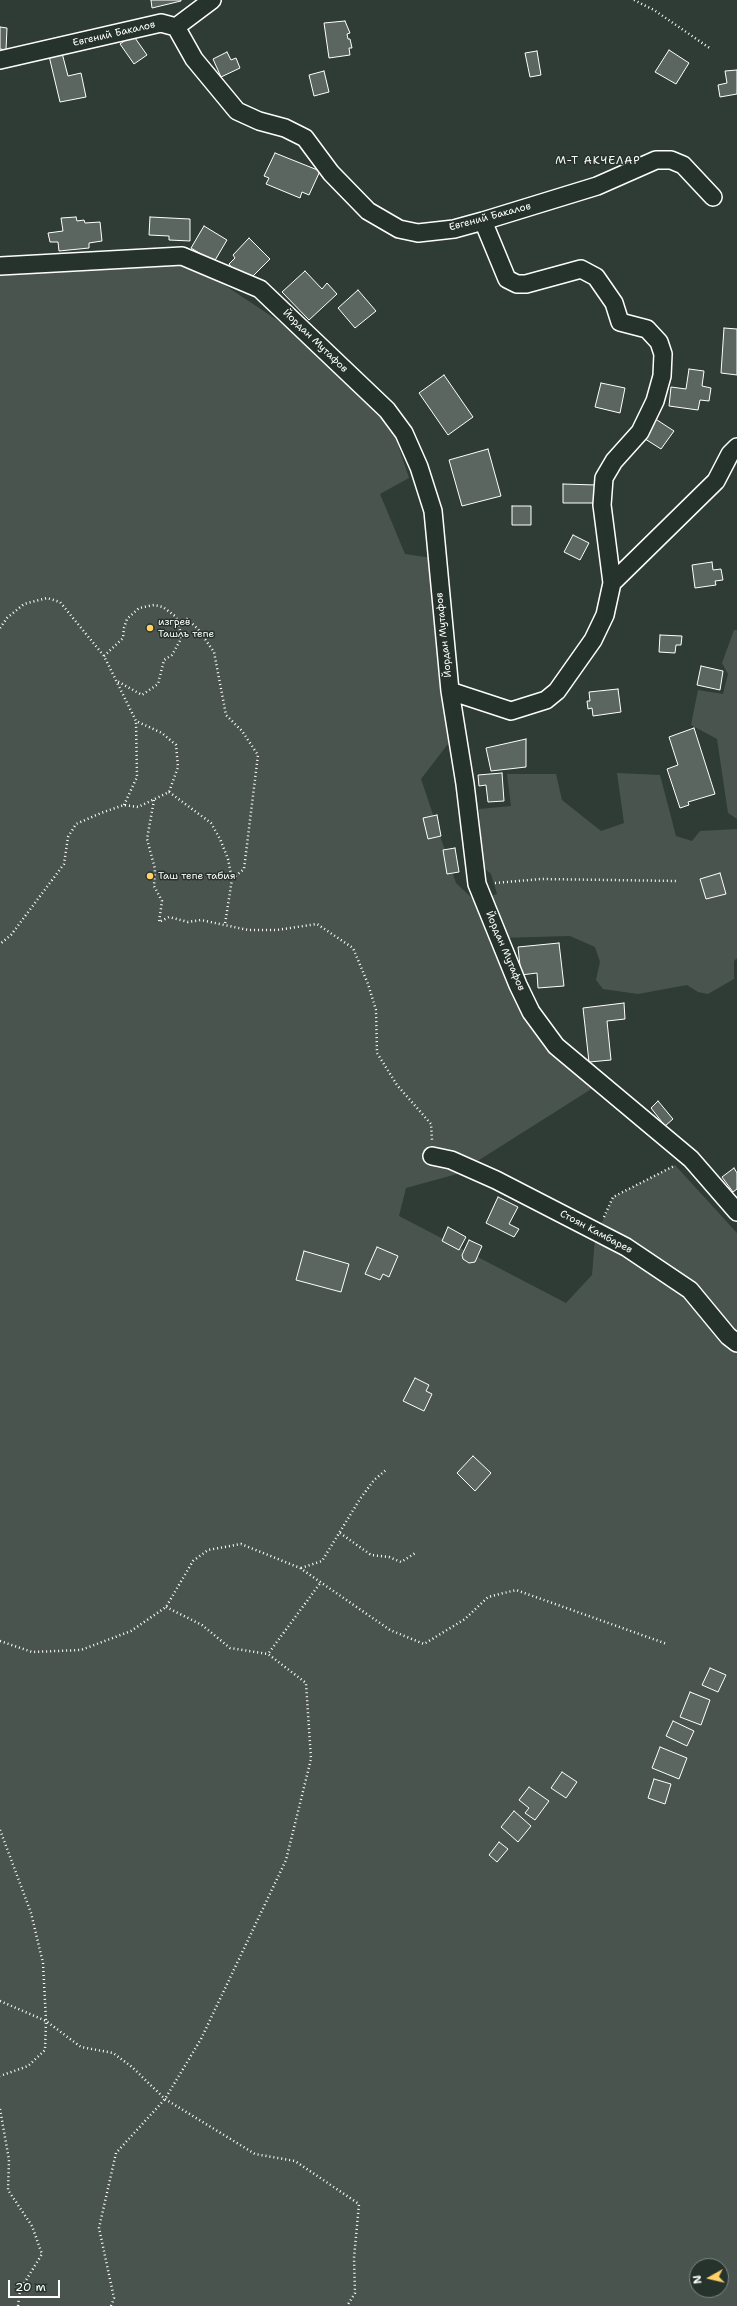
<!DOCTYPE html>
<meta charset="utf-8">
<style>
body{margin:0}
#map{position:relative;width:737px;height:2306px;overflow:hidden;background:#2f3b35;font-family:"Shantell Sans",sans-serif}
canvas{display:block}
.north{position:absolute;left:689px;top:2258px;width:40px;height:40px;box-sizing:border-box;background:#26332d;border:1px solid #7d8581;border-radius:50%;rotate:262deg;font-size:11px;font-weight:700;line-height:16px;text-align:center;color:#fff}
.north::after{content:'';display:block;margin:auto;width:14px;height:18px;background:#ffd166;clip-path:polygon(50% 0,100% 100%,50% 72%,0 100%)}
.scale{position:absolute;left:8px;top:2280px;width:52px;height:18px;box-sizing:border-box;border:2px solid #fff;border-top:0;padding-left:5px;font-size:12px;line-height:14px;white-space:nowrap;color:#fff;-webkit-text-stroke:3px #26332d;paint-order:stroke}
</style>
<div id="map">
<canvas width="737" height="2306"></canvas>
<div class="north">N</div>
<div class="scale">20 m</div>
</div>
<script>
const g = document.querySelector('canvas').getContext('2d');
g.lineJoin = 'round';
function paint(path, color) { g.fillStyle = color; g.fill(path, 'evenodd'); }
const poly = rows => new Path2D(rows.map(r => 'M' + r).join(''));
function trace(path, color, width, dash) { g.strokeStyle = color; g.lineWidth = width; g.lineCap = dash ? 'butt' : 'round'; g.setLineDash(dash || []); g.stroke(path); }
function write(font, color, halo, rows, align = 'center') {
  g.font = font + ' "Shantell Sans",sans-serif'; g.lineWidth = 3; g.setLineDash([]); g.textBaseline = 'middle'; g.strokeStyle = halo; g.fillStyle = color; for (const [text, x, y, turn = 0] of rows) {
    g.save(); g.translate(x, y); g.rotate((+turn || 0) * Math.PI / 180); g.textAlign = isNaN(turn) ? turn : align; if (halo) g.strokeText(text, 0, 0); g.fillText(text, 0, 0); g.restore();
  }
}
paint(poly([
 [193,264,295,332,391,424,409,478,380,494,405,554,446,560,466,743,451,740,421,779,456,883,475,901,497,894,491,874,483,867,479,809,511,806,507,774,556,774,562,800,601,831,624,823,617,773,660,775,676,836,692,841,700,831,737,829,737,958,734,961,734,979,708,994,698,992,687,985,638,994,603,989,596,980,600,962,595,947,570,936,498,938,524,1014,593,1088,457,1174,406,1188,399,1216,566,1303,592,1275,595,1238,613,1197,675,1165,737,1233,737,2306,0,2306,0,273,81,265],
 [697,2266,721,2266,721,2290,697,2290],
 [734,630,737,630,737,819,728,813,717,739,691,725,698,690,723,694,728,674,722,663]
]), '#4a544f');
const building = poly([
 [151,0,181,0,181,1,152,8,151,0],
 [345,21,350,33,347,34,348,39,350,39,352,48,349,48,350,55,329,58,324,23,345,21],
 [0,27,7,28,6,50,0,49,0,27],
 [133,35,147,55,134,64,120,44,133,35],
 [669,50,689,63,676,84,655,72,669,50],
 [537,51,541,75,530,77,525,53,537,51],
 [227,52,231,60,236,58,240,68,221,77,213,59,227,52],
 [62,53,68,76,81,73,86,97,60,102,49,56,62,53],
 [737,70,737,94,720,97,718,85,727,83,725,71,737,70],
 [324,71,329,92,314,96,309,75,324,71],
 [275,153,320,171,309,195,302,192,300,198,266,184,269,178,264,176,275,153],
 [76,217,77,221,84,220,85,223,100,222,102,241,89,243,89,248,59,251,58,242,50,242,48,233,63,231,61,218,76,217],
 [150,217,190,219,190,241,169,240,169,236,149,235,150,217],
 [204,226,227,240,214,262,191,248,204,226],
 [249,238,270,259,251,278,234,271,229,264,235,258,233,255,249,238],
 [305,271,322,289,327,283,337,294,309,320,282,292,305,271],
 [358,290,376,311,355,328,338,308,358,290],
 [724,328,737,329,737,375,721,373,724,328],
 [689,369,704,371,702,386,711,388,709,401,700,400,698,410,669,406,671,387,686,389,689,369],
 [444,375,473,417,448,435,419,393,444,375],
 [601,383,625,388,620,413,595,407,601,383],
 [654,418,674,431,661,449,642,437,654,418],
 [488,449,501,496,462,506,449,460,488,449],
 [563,484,596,485,595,503,563,503,563,484],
 [512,506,531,506,531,525,512,525,512,506],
 [573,535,589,543,580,560,564,552,573,535],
 [712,562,713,570,721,569,723,580,715,581,716,585,695,588,692,565,712,562],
 [660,635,682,636,681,645,676,645,675,653,659,652,660,635],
 [701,666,723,671,720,690,697,685,701,666],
 [618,689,621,712,593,716,592,708,588,709,587,701,590,701,589,692,618,689],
 [694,728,715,794,688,802,689,805,680,808,667,769,678,765,669,737,694,728],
 [526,739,526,767,491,771,486,748,526,739],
 [502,773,504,801,488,802,486,785,479,786,478,775,502,773],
 [437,815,441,836,428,839,423,818,437,815],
 [455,848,459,872,447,874,443,850,455,848],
 [720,873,726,894,706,899,700,879,720,873],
 [559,943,564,986,538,988,537,973,521,975,518,947,559,943],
 [624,1003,625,1019,607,1021,611,1060,589,1062,583,1008,624,1003],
 [658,1101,673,1119,665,1126,651,1108,658,1101],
 [734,1168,737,1173,737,1189,733,1192,722,1177,734,1168],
 [498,1197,518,1207,509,1224,519,1229,514,1237,486,1223,498,1197],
 [448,1227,466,1237,459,1250,442,1241,448,1227],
 [469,1240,482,1246,475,1262,469,1263,463,1259,462,1255,469,1240],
 [377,1247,398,1256,389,1277,383,1274,380,1280,365,1274,377,1247],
 [304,1251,349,1264,341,1292,296,1280,304,1251],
 [415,1378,429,1385,426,1391,432,1394,424,1411,403,1401,415,1378],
 [473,1456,491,1473,475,1491,457,1473,473,1456],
 [710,1668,726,1675,718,1692,702,1685,710,1668],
 [690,1692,710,1700,701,1725,680,1717,690,1692],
 [673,1721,694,1731,687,1746,666,1736,673,1721],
 [660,1747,687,1758,679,1779,652,1768,660,1747],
 [562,1772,577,1782,566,1798,551,1788,562,1772],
 [654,1779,671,1784,665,1804,648,1798,654,1779],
 [529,1787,549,1801,535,1820,525,1813,529,1808,519,1800,529,1787],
 [514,1811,531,1826,518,1842,501,1827,514,1811],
 [499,1842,508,1849,497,1862,489,1855,499,1842]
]);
paint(building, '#5b6661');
trace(building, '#fff', 1);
const minor = poly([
 [176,27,212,0],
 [0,60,161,23,176,27,194,59,237,111,259,121,285,128,305,138,331,173,368,211,399,229,418,233,454,229,483,221,597,186,656,160,671,160,683,165,713,197],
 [483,221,507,279,517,284,526,284,581,269,596,277,614,303,620,322,647,329,659,342,663,354,662,376,655,401,640,432,614,461,604,478,602,505,612,583,716,481,730,454,737,447],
 [0,266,182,256,260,289,387,410,404,433,419,467,433,511,450,691,465,784,477,884,518,985,531,1012,556,1046,691,1159,737,1212],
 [450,691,511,711,546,700,557,691,593,640,605,615,612,583],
 [432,1156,451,1160,496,1180,626,1247,690,1290,728,1336,737,1343]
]);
trace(minor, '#fff', 20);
trace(poly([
 [634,0,654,10,711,49],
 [179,622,187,619,198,629,214,652,226,715,242,731,258,755,244,869,232,879],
 [0,628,7,618,24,604,47,598,60,602,104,656,136,721,162,733,176,745,178,767,169,792,138,807,124,805,101,813,76,824,68,837,64,864,11,935,0,944],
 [104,656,123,638,124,628,127,619,139,608,154,605,163,607,175,616,179,622,181,639,172,655,164,660,158,684,142,695,117,681],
 [169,792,211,823,220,839,228,859,232,879,225,924],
 [154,800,147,839,155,869,154,886,162,901,159,922,169,917,188,922,201,920,248,930,277,930,317,924,353,948,368,984,376,1010,377,1053,397,1085,431,1124,432,1140],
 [124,805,137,777,136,721],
 [495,883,541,879,678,881],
 [604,1217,613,1197,674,1166],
 [340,1533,371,1555,389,1557,401,1562,417,1552],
 [301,1568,322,1561,360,1499,374,1480,386,1470],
 [166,1607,202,1625,230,1648,268,1654],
 [0,1641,32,1652,81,1650,131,1631,166,1607,193,1561,208,1550,241,1544,300,1568,390,1630,424,1644,465,1619,488,1597,516,1590,667,1644],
 [0,1830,31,1913,43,1963,46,2021,45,2050,28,2066,0,2076],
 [0,2001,46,2021,81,2047,113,2053,132,2067,165,2099,255,2154,295,2161,359,2204,354,2258,355,2293,347,2306],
 [0,2109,9,2160,8,2190,32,2226,42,2254,20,2290,18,2306],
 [111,2306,114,2298,99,2228,116,2153,165,2099,201,2039,286,1860,311,1759,306,1683,268,1654,321,1582]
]), '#fff', 2.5, [1, 3]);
trace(minor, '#26332d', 17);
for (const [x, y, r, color] of [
 [150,628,4,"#ffd166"],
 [150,876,4,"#ffd166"]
]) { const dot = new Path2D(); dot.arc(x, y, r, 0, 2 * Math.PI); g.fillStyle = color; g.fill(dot); trace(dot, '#26332d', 1.5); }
write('10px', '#fff', '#26332d', [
 ["Евгений Бакалов",114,34,-13],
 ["Евгений Бакалов",490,217,-15],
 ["Йордан Мутафов",315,341,44],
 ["Йордан Мутафов",444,635,-96],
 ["Йордан Мутафов",505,951,67],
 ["Стоян Камбарев",596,1232,28]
]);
write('10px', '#fff', '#26332d', [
 ["изгрев",158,622],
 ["Ташлъ тепе",158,634],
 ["Таш тепе табия",158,876]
], 'left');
g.letterSpacing = '1px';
write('11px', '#fff', '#26332d', [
 ["М-Т АКЧЕЛАР",598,161]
]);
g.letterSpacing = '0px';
</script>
